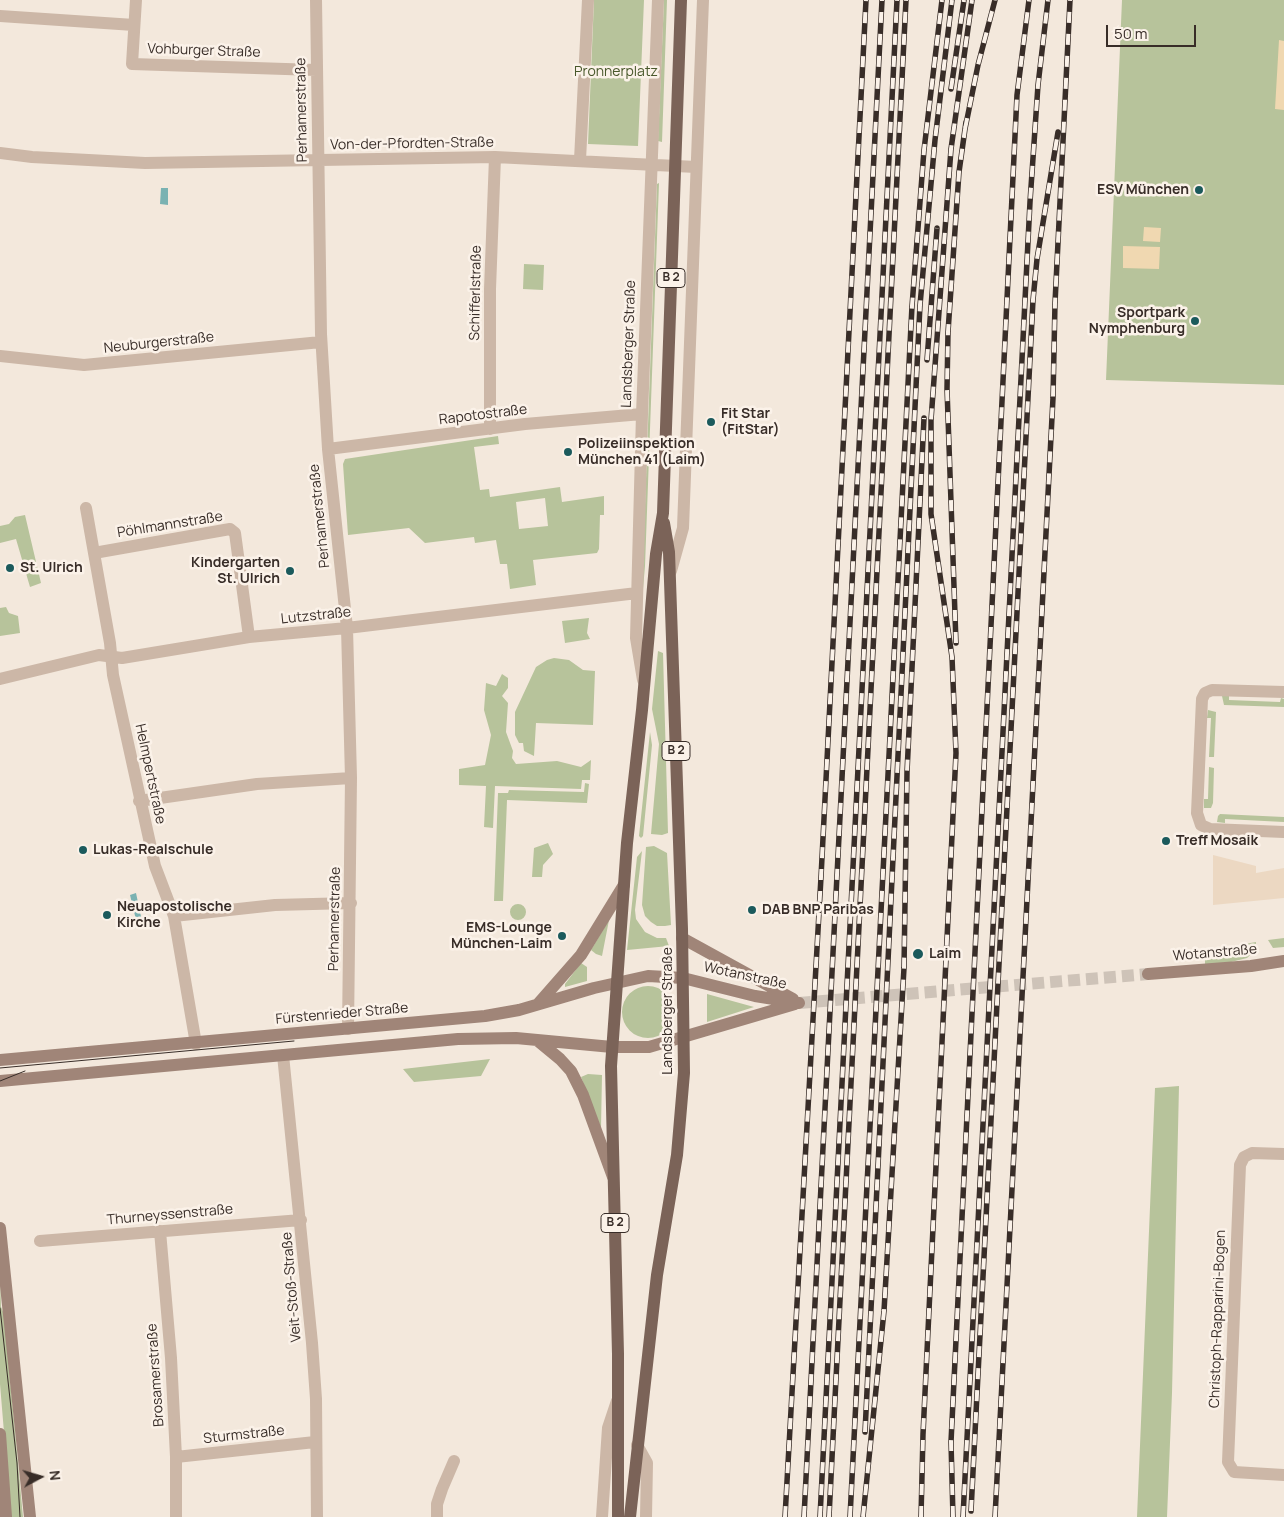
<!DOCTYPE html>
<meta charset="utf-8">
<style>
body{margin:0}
#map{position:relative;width:1284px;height:1517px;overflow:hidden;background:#f3e8dc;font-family:Manrope,sans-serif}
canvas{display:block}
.north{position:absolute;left:15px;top:1452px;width:50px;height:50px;-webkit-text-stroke:4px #fbf2e9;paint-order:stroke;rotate:84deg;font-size:14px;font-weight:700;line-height:20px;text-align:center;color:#382d28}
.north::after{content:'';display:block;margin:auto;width:18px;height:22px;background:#382d28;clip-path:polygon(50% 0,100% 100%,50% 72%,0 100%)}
.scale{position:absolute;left:1106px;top:25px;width:90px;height:22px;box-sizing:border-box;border:2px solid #382d28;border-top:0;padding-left:6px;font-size:15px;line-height:18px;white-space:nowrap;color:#382d28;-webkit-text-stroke:4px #fbf2e9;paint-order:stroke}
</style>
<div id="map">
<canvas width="1284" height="1517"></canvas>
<div class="north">N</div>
<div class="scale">50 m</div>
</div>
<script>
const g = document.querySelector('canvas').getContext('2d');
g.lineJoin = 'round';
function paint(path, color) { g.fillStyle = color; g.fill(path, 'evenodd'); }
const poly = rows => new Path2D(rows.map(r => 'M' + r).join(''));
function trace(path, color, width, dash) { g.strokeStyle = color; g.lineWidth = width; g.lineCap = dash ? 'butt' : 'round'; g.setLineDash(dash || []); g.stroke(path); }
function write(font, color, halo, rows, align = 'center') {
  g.font = font + ' Manrope,sans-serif'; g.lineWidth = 5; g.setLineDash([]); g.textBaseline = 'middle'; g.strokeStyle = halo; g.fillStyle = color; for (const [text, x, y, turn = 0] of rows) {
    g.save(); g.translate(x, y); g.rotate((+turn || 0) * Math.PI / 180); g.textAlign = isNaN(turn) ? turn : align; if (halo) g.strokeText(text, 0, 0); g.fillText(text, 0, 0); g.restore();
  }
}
paint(poly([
 [594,0,644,0,638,146,588,144],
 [664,0,667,0,662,142,658,141],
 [1122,0,1284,0,1284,385,1106,380],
 [659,183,645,566,641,612,657,184],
 [524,264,544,265,543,290,523,289],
 [498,436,499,444,474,447,480,490,489,489,490,497,560,487,562,502,604,496,604,515,600,515,599,549,597,553,533,560,536,585,510,589,507,564,500,564,496,540,475,543,474,537,425,543,409,528,348,535,343,464,345,459],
 [545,498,548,526,519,529,516,502],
 [25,515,41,583,30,587,16,539,0,543,0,526,9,524,15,517],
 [6,607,9,613,18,616,20,633,0,636,0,608],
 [589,618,587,633,590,639,565,643,562,621],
 [658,651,663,653,668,833,662,835,651,834,659,744,652,709],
 [554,658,569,660,583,670,595,671,593,725,536,723,534,756,524,751,523,743,519,743,515,735,515,712,536,667,547,660],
 [502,674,508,678,508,688,502,696,508,703,506,732,513,751,512,758,516,764,557,761,581,767,591,760,590,780,582,780,581,789,495,786,493,828,484,827,486,786,459,785,459,769,485,765,491,735,484,710,486,683,496,686],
 [1222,696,1229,696,1229,700,1280,702,1281,698,1284,699,1284,707,1224,705],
 [1208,710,1216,712,1214,757,1209,757,1211,718,1207,718],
 [650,732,652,745,643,836,641,838,639,836],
 [1209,767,1214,768,1213,803,1211,808,1204,808,1204,799,1208,799],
 [585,783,589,784,587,803,507,800,503,901,494,901,498,793,508,793,509,790,584,792],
 [1220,814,1284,817,1284,822,1225,819,1225,823,1217,822,1218,816],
 [548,843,553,854,543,865,542,877,532,877,534,848],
 [654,846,667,853,671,925,665,926,657,926,651,922,645,916,642,905,646,847],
 [642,851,635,910,636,919,645,932,657,938,666,938,669,946,627,950,637,857],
 '510 912a8 8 0 1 1 16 0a8 8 0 1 1-16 0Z',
 [609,920,602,956,596,954,591,950],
 [1284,938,1284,947,1273,948,1268,940],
 [1256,942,1256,950,1247,958,1231,962,1205,965,1205,951],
 [581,963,587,967,587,981,565,987,565,984],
 '622 1012a26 26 0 1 1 52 0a26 26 0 1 1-52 0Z',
 [707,994,754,1007,707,1022],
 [490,1059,481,1076,414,1082,403,1069],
 [588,1074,602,1075,601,1128,581,1077],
 [1179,1086,1172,1393,1167,1517,1137,1517,1155,1088],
 [0,1275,1,1307,4,1314,23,1517,11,1517,0,1384]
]), '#b7c39b');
paint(poly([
 [1279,40,1284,41,1284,110,1275,109],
 [1144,227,1161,228,1160,242,1143,241],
 [1123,246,1160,247,1159,269,1123,268]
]), '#f0d8b1');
paint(poly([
 [1213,855,1256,866,1256,873,1284,868,1284,898,1213,905]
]), '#ecd8c2');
paint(poly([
 [161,188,168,188,168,205,160,204],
 [136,893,143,926,132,929,131,926,137,924,130,895]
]), '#7ab2b2');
trace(poly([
 [799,1003,1148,974]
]), '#cec3b8', 12, [12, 6]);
trace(poly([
 [136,0,132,64,316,70],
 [316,0,321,334,328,449,347,628,351,778,348,1029],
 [0,16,134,25],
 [0,153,32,157,145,163,495,157,696,167],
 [580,160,588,0],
 [0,356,84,365,321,342],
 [490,429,490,289,495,157],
 [328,449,525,424,642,414],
 [86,508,110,643,113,675,155,866,174,916,196,1044],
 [94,553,230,529,235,533,249,637],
 [671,571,683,528,703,0],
 [0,679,99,655,122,658,249,637,347,628,637,593],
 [643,680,636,638,642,414,658,0],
 [1284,692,1212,690,1205,693,1202,699,1197,813,1201,825,1210,829,1284,832],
 [139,801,257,784,351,778],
 [174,916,275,905,351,903],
 [283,1055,312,1343,316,1399,317,1517],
 [1284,1154,1252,1153,1244,1157,1240,1165,1228,1462,1234,1472,1284,1475],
 [160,1231,171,1358,176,1457,176,1517],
 [40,1241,301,1220],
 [637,1445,647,1463,646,1517],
 [176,1457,315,1442],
 [437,1517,437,1504,442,1489,454,1461],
 [602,1517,608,1428,617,1401]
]), '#ccb7a7', 12);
trace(poly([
 [682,938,793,999],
 [1148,974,1251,966,1284,961],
 [538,1004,581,955,624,885],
 [537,1040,560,1059,571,1071,583,1095,613,1177],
 [0,1060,485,1016,519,1010,594,988,648,976,683,978,755,996,799,1003],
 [0,1081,458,1039,516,1038,612,1047,649,1047,795,1004],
 [0,1228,30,1517],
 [0,1434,6,1517]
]), '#a08578', 12);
trace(poly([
 [618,1517,618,1354,611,1066,627,843,642,710,656,554,663,513,681,0],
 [630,1517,657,1275,677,1155,684,1073,682,929,669,552,664,523]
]), '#7b6358', 12);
trace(poly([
 [0,1068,294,1041],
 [0,1081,25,1071],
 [0,1308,17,1463,20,1517]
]), '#382d28', 1);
const rail = poly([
 [951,89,964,0],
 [965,129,978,65,995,0],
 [927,360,937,228],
 [956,643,947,389,948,332,959,172,966,122],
 [865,1432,920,305,935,140,952,0],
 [971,1511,1033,300,1037,259,1058,132],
 [785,1517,821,877,866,0],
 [804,1517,882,0],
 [820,1517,897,0],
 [829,1517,906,0],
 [850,1517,912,306,924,150,942,0],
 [863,1517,884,1311,904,968,907,772,924,418],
 [921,1517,923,1434,956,753,952,657,931,514,931,420,951,149,972,0],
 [953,1517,951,1442,1017,95,1029,0],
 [963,1517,1030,202,1038,85,1048,0],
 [995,1517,1053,398,1055,303,1070,0]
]);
trace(rail, '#382d28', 5.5);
trace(rail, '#fbf2e9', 4, [11]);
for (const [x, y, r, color] of [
 [1199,190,5,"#1b5a5c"],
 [1195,321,5,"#1b5a5c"],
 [711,422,5,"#1b5a5c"],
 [568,452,5,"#1b5a5c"],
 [10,568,5,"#1b5a5c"],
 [290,571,5,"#1b5a5c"],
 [1166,841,5,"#1b5a5c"],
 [83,850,5,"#1b5a5c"],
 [752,910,5,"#1b5a5c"],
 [107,915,5,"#1b5a5c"],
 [562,936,5,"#1b5a5c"],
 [918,954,6,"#1b5a5c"]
]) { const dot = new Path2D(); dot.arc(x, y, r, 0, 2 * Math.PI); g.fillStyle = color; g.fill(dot); trace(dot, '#fbf2e9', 2); }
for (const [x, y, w] of [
 [671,278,28],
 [676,751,28],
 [615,1223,28]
]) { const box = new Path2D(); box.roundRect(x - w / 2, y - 9.5, w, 19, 4); g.fillStyle = '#fbf2e9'; g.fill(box); trace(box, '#382d28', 1); }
write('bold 12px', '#382d28', null, [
 ["B 2",671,278],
 ["B 2",676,751],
 ["B 2",615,1223]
]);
write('14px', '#382d28', '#fbf2e9', [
 ["Vohburger Straße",204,51,2],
 ["Perhamerstraße",302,110,-91],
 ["Von-der-Pfordten-Straße",412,144,-1],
 ["Schifferlstraße",476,293,-89],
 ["Neuburgerstraße",159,343,-6],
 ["Landsberger Straße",629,344,-88],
 ["Rapotostraße",483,415,-7],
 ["Perhamerstraße",320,516,-96],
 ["Pöhlmannstraße",170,525,-9],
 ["Lutzstraße",316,616,-6],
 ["Helmpertstraße",150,774,78],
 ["Perhamerstraße",335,919,-89],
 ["Wotanstraße",1215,953,-5],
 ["Wotanstraße",745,976,12],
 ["Landsberger Straße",668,1011,-90],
 ["Fürstenrieder Straße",342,1014,-5],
 ["Thurneyssenstraße",170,1215,-5],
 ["Veit-Stoß-Straße",292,1287,-95],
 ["Christoph-Rapparini-Bogen",1218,1319,-88],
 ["Brosamerstraße",156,1375,-94],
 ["Sturmstraße",244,1435,-6]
]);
write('14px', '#49582b', '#fbf2e9', [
 ["Pronnerplatz",616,72]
]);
write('bold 14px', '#382d28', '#fbf2e9', [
 ["ESV München",1189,190,"right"],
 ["Sportpark",1185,313,"right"],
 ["Nymphenburg",1185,329,"right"],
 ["Fit Star",721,414],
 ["(FitStar)",721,430],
 ["Polizeiinspektion",578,444],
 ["München 41 (Laim)",578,460],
 ["Kindergarten",280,563,"right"],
 ["St. UIrich",280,579,"right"],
 ["St. Ulrich",20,568],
 ["Treff Mosaik",1176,841],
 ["Lukas-Realschule",93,850],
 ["Neuapostolische",117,907],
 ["Kirche",117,923],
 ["DAB BNP Paribas",762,910],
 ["EMS-Lounge",552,928,"right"],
 ["München-Laim",552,944,"right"],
 ["Laim",929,954]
], 'left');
</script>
